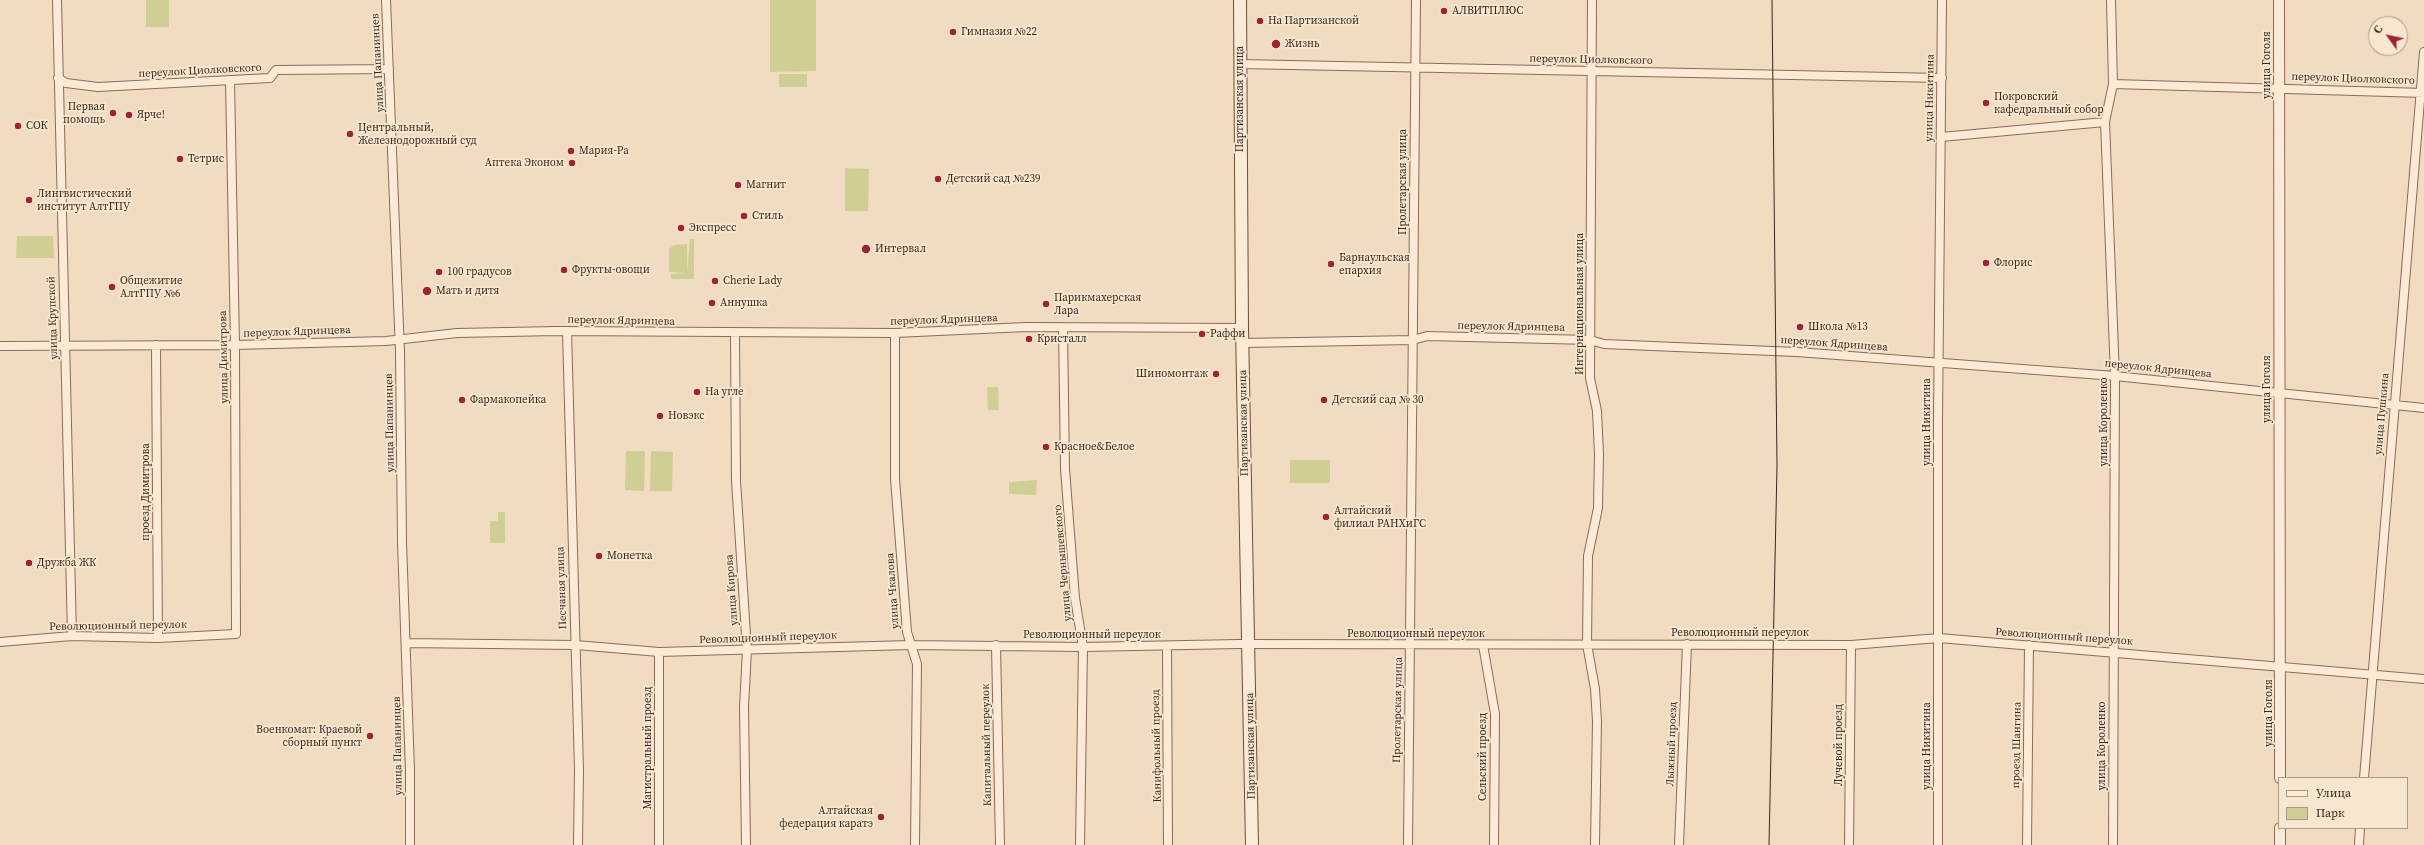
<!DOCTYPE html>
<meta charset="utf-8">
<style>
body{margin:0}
#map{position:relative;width:2424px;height:845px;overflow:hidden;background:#f1dcc1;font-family:"Source Serif 4",serif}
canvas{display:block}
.legend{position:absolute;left:2278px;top:777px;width:130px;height:52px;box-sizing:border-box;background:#f7e7d1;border:1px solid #ab9a89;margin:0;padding:5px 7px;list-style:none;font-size:12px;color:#3a271c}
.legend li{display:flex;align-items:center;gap:8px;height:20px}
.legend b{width:20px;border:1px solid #ab9a89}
.north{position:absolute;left:2368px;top:16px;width:40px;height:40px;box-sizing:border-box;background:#f7e7d1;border:1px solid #ab9a89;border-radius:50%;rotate:303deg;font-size:11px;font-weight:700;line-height:16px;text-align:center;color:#3a271c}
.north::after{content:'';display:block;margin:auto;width:14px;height:18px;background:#9e2434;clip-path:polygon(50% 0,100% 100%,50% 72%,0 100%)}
</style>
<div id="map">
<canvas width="2424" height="845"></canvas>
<ul class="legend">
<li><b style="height:5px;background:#fbead5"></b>Улица</li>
<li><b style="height:11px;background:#cfce94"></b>Парк</li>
</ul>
<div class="north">С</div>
</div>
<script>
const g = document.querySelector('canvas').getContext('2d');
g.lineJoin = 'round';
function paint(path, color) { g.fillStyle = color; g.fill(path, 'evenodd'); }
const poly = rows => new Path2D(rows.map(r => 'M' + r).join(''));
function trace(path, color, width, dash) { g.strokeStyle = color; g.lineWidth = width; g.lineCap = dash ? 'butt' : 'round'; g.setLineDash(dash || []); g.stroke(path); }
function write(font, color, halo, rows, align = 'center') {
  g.font = font + ' "Source Serif 4",serif'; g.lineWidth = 3.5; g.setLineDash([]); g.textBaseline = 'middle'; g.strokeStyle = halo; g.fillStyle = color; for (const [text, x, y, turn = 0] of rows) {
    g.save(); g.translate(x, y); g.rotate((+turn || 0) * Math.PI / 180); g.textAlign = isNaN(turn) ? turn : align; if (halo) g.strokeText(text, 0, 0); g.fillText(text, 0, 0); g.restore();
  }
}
paint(poly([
 [146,0,169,0,169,27,146,27],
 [770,0,816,0,816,71,770,72],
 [779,74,807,74,807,87,779,87],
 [845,168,869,169,868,211,845,211],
 [17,236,53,236,54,258,16,258],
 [690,239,694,239,694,279,671,279,671,274,687,273,669,272,669,249,674,245,687,244,687,272],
 [987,387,998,387,999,410,988,410],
 [626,451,645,451,644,491,625,490],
 [651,451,673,452,672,491,650,491],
 [1290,460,1330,460,1330,483,1290,483],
 [1037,480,1036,495,1009,494,1009,482],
 [498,512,505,512,505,543,490,543,490,521,498,521]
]), '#cfce94');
const minor = poly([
 [57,0,72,636],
 [386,0,400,352,402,542,410,771,410,845],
 [1592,0,1590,378,1597,411,1599,454,1598,508,1588,556,1587,644,1595,689,1597,721,1595,845],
 [2111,0,2113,84,2105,122,2115,376,2113,845],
 [1240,64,1942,78],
 [58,78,66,83,98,87,270,78,276,70,389,69],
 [2113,84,2424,93],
 [1941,137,2105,122],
 [1063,328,1065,469,1075,598,1083,647,1080,845],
 [567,331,579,770,578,845],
 [735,333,736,481,747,650,744,707,746,845],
 [895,333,895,479,907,632,917,664,915,845],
 [1242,343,1413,340,1427,336,1590,340,1604,344,1797,352,2115,376,2424,408],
 [156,345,158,638],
 [0,346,235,345,386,341,457,333,557,331,895,333,1026,327,1242,328],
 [0,642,72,636,158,638,236,634,235,345,230,80],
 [406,643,576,645,659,652,910,645,1083,647,1238,644,1851,645,1939,638,2424,679],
 [996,645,1000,845],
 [1483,645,1495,714,1494,845],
 [1167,646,1168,845],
 [2364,778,2424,52],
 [659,845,659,652],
 [1408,845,1416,0],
 [1679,845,1687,644],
 [1849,845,1851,645],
 [1938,845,1938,420,1942,0],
 [2027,845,2029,645],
 [2359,845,2360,828]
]);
const tertiary = poly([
 [2279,0,2280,778],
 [2280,845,2280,828]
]);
const secondary = poly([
 [1240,0,1242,328,1252,845]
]);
trace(minor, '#8b6c57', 10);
trace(tertiary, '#8b6c57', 12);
trace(secondary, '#6d4d3a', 14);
trace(minor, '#fbead5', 8);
trace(tertiary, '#fbead5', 10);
trace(secondary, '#fbead5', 12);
trace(poly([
 [1769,845,1777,466,1772,0]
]), '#3a271c', 1);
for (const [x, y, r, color] of [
 [1444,11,4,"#9e2434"],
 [1260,21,4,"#9e2434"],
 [953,32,4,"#9e2434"],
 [1276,44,5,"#9e2434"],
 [1986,103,4,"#9e2434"],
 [113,113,4,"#9e2434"],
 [129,115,4,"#9e2434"],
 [18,126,4,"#9e2434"],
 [350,134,4,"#9e2434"],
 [571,151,4,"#9e2434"],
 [180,159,4,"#9e2434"],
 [572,163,4,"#9e2434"],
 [938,179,4,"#9e2434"],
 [738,185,4,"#9e2434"],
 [29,200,4,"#9e2434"],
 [744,216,4,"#9e2434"],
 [681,228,4,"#9e2434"],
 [866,249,5,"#9e2434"],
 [1986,263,4,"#9e2434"],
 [1331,264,4,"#9e2434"],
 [564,270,4,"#9e2434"],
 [439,272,4,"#9e2434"],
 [715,281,4,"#9e2434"],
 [112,287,4,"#9e2434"],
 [427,291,5,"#9e2434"],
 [712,303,4,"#9e2434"],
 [1046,304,4,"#9e2434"],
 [1800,327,4,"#9e2434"],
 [1202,334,4,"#9e2434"],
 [1029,339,4,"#9e2434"],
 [1216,374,4,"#9e2434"],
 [697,392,4,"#9e2434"],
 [462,400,4,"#9e2434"],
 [1324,400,4,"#9e2434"],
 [660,416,4,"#9e2434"],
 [1046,447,4,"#9e2434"],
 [1326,517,4,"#9e2434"],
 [599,556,4,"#9e2434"],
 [29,563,4,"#9e2434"],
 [370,736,4,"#9e2434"],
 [881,817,4,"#9e2434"]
]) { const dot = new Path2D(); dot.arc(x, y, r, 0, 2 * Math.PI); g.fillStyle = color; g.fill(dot); trace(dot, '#f7e7d1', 1.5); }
write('11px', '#3a271c', '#f7e7d1', [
 ["АЛВИТПЛЮС",1452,11],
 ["На Партизанской",1268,21],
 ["Гимназия №22",961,32],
 ["Жизнь",1285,44],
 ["Покровский",1994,97],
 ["кафедральный собор",1994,110],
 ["Первая",105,107,"right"],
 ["помощь",105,120,"right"],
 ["Ярче!",137,115],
 ["СОК",26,126],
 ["Центральный,",358,128],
 ["Железнодорожный суд",358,141],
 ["Мария-Ра",579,151],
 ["Тетрис",188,159],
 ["Аптека Эконом",564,163,"right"],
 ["Детский сад №239",946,179],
 ["Магнит",746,185],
 ["Лингвистический",37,194],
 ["институт АлтГПУ",37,207],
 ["Стиль",752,216],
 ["Экспресс",689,228],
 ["Интервал",875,249],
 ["Барнаульская",1339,258],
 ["епархия",1339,271],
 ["Флорис",1994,263],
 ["Фрукты-овощи",572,270],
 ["100 градусов",447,272],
 ["Общежитие",120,281],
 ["АлтГПУ №6",120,294],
 ["Cherie Lady",723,281],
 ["Мать и дитя",436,291],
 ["Парикмахерская",1054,298],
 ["Лара",1054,311],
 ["Аннушка",720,303],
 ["Школа №13",1808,327],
 ["Раффи",1210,334],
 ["Кристалл",1037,339],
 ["Шиномонтаж",1208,374,"right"],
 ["На угле",705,392],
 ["Фармакопейка",470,400],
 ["Детский сад № 30",1332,400],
 ["Новэкс",668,416],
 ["Красное&Белое",1054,447],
 ["Алтайский",1334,511],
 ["филиал РАНХиГС",1334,524],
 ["Монетка",607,556],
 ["Дружба ЖК",37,563],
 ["Военкомат: Краевой",362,730,"right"],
 ["сборный пункт",362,743,"right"],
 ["Алтайская",873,811,"right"],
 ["федерация каратэ",873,824,"right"]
], 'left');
write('11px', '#3a271c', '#f7e7d1', [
 ["переулок Циолковского",1591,60,1],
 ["улица Папанинцев",378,63,-93],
 ["улица Гоголя",2267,65,-90],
 ["переулок Циолковского",200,71,-3],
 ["переулок Циолковского",2353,79,2],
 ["улица Никитина",1930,98,-89],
 ["Партизанская улица",1240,99,-90],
 ["Пролетарская улица",1403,182,-90],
 ["Интернациональная улица",1580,304,-90],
 ["улица Крупской",53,318,-92],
 ["переулок Ядринцева",944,320,-2],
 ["переулок Ядринцева",621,321,1],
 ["переулок Ядринцева",1511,327,1],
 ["переулок Ядринцева",297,332,-2],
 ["переулок Ядринцева",1834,344,4],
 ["улица Димитрова",224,357,-91],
 ["переулок Ядринцева",2158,369,6],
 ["улица Гоголя",2267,389,-90],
 ["улица Пушкина",2382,414,-85],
 ["улица Никитина",1927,422,-90],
 ["улица Короленко",2104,422,-90],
 ["улица Папанинцев",390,423,-91],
 ["Партизанская улица",1244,423,-91],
 ["проезд Димитрова",146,492,-90],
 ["улица Чернышевского",1063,563,-95],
 ["Песчаная улица",562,588,-92],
 ["улица Кирова",732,590,-94],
 ["улица Чкалова",893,591,-94],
 ["Революционный переулок",118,626,-1],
 ["Революционный переулок",1740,633],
 ["Революционный переулок",1416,634],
 ["Революционный переулок",1092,635],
 ["Революционный переулок",2064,637,4],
 ["Революционный переулок",768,638,-2],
 ["Пролетарская улица",1398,710,-89],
 ["улица Гоголя",2269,713,-90],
 ["Лыжный проезд",1672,744,-88],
 ["Капитальный переулок",987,745,-91],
 ["Лучевой проезд",1839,745,-90],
 ["проезд Шангина",2017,745,-89],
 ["улица Папанинцев",398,746,-91],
 ["Канифольный проезд",1157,746,-91],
 ["Партизанская улица",1251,746,-91],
 ["улица Никитина",1927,746,-90],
 ["улица Короленко",2102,746,-90],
 ["Магистральный проезд",648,748,-90],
 ["Сельский проезд",1483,757,-90]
]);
</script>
